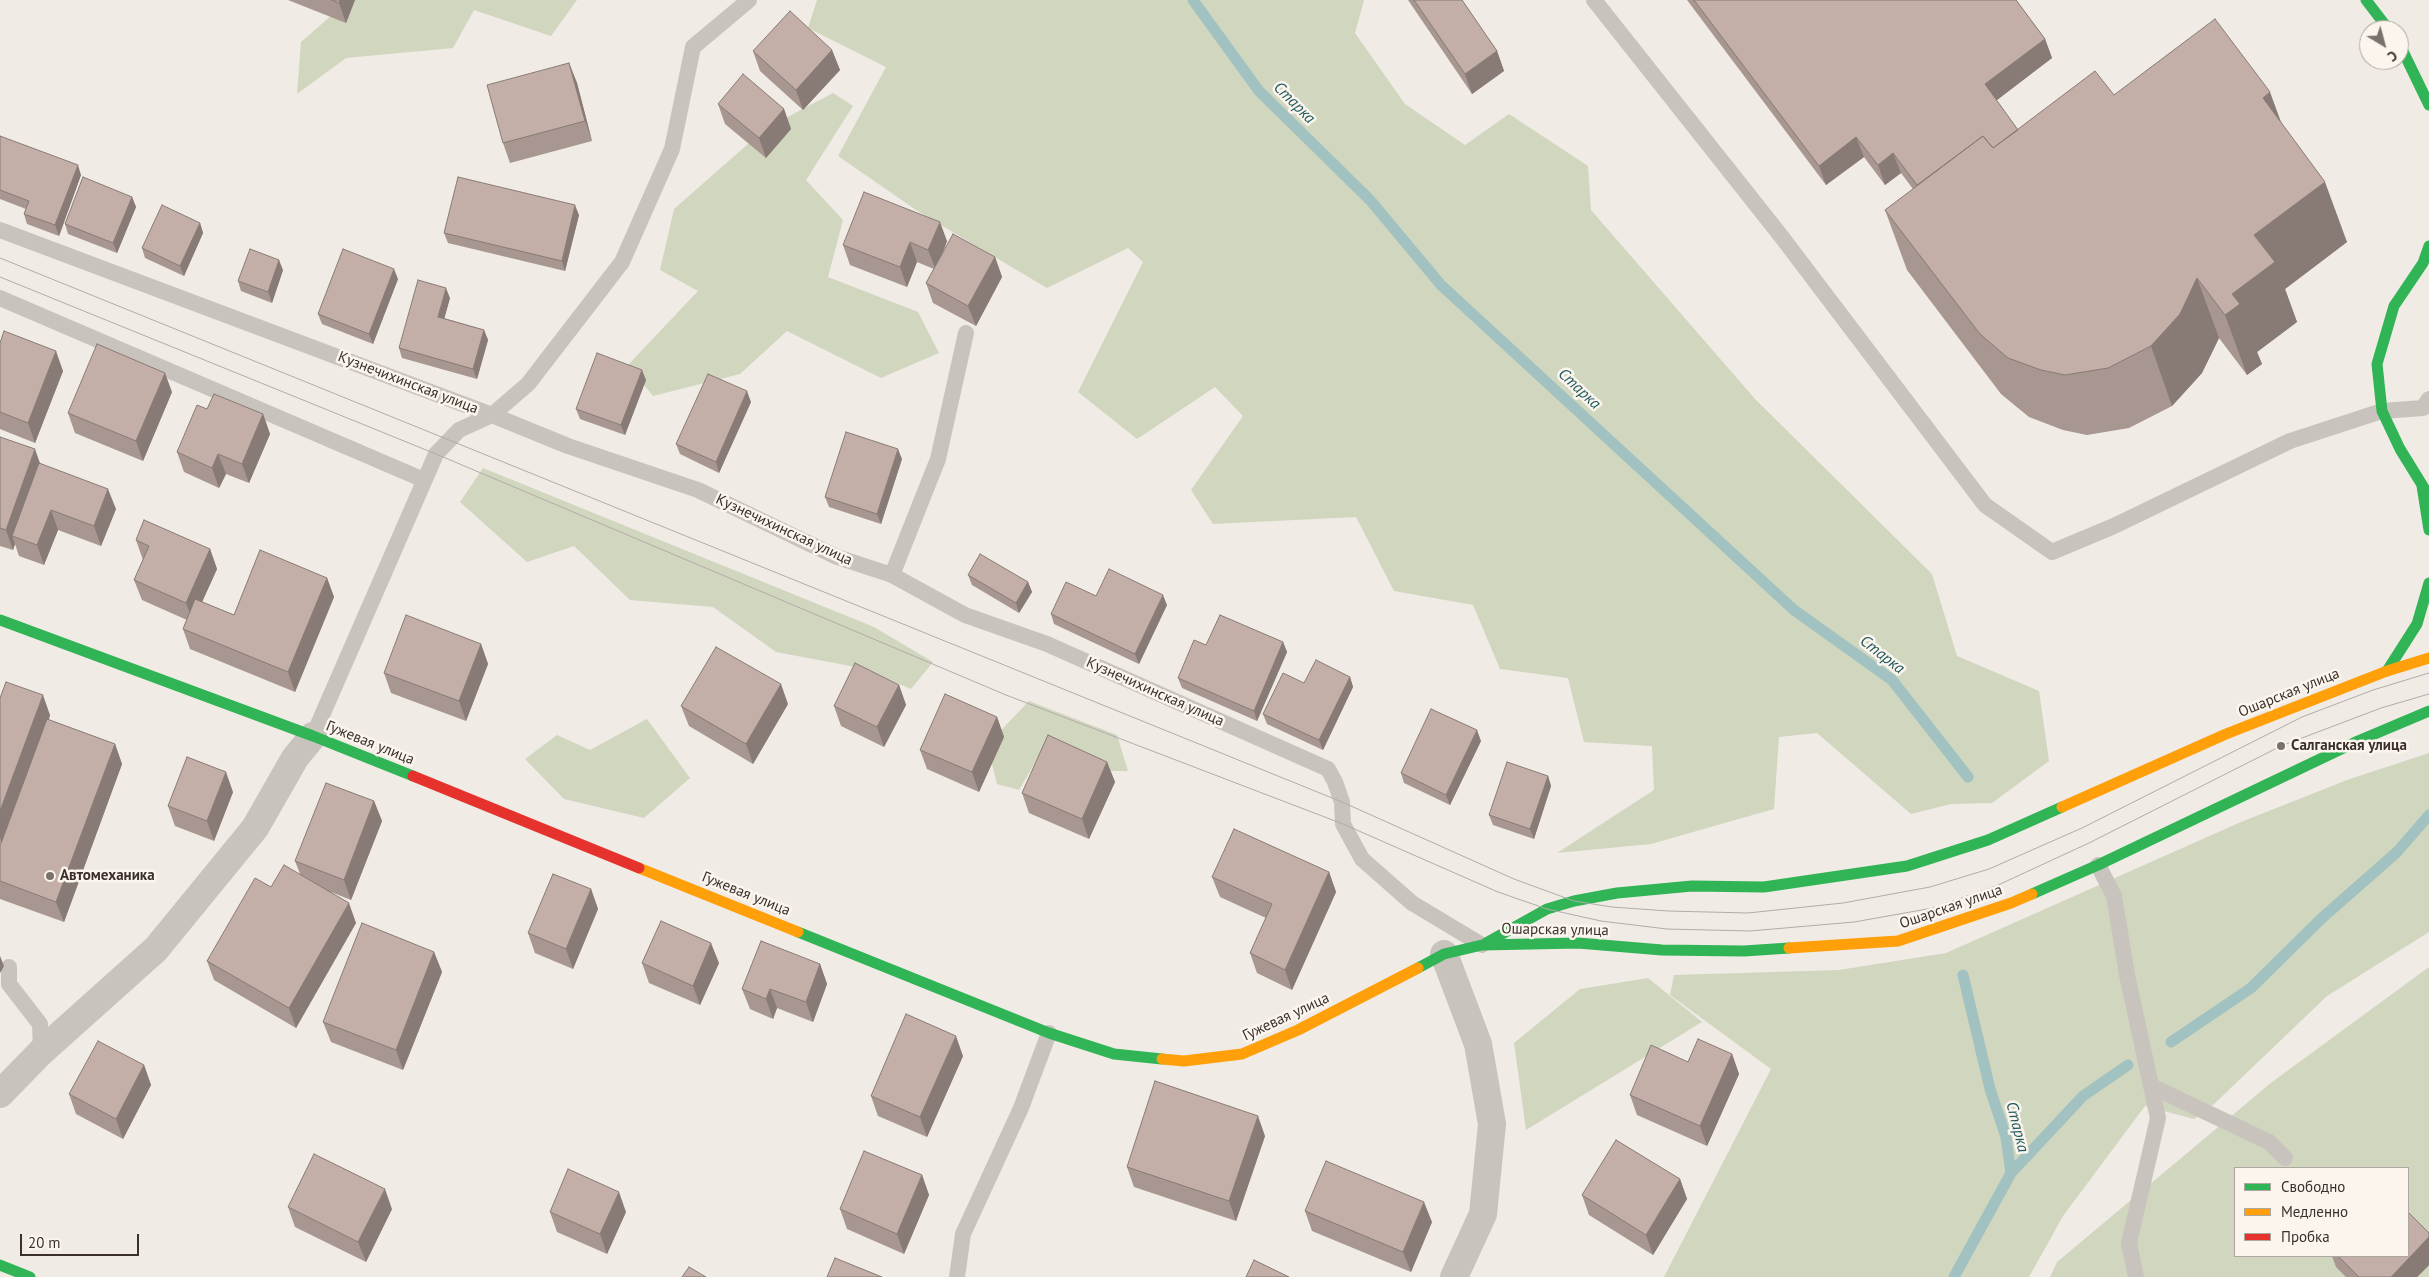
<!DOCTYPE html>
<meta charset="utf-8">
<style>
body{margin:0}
#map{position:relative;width:2429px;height:1277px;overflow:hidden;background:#f0ebe5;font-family:"PT Sans",sans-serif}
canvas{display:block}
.legend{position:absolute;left:2234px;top:1167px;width:175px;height:90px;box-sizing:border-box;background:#fbf5ee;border:1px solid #aea6a0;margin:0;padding:6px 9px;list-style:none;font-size:15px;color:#3b302b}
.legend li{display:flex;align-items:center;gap:10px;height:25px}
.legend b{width:25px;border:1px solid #aea6a0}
.north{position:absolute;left:2359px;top:20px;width:50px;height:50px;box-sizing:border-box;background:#fbf5ee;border:1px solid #aea6a0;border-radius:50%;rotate:143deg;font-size:14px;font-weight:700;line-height:20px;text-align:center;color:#3b302b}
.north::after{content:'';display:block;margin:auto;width:18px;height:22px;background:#7a716c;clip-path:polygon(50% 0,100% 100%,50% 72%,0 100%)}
.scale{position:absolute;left:20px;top:1234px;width:119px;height:22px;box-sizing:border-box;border:2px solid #3b302b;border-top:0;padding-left:6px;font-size:15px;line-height:18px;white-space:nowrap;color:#3b302b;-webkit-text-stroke:4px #fbf5ee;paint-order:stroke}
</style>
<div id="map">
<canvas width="2429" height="1277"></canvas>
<ul class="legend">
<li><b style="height:6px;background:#30b455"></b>Свободно</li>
<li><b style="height:6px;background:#ff9f0a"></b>Медленно</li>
<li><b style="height:6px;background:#e5322d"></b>Пробка</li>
</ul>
<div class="north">С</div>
<div class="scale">20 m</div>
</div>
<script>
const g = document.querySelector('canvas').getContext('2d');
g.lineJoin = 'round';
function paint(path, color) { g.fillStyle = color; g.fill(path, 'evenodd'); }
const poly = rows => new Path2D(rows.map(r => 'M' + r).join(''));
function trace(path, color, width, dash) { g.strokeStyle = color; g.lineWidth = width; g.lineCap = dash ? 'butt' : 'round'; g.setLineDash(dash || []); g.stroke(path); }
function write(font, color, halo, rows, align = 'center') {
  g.font = font + ' "PT Sans",sans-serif'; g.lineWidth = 5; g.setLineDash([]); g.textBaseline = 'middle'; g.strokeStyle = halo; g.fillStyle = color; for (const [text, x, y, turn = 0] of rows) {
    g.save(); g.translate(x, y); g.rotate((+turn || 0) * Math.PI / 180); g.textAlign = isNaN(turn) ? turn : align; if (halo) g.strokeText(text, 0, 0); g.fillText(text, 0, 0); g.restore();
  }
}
paint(poly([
 [349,0,577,0,551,36,474,10,453,48,346,58,297,94,301,42],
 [817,0,1364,0,1355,33,1405,104,1465,145,1509,114,1588,166,1591,210,1755,399,1932,574,1957,656,2039,691,2049,761,1992,803,1951,804,1911,814,1817,733,1779,737,1774,809,1651,844,1557,853,1654,790,1652,746,1584,742,1568,678,1500,669,1473,605,1394,591,1356,517,1213,524,1191,490,1243,416,1215,387,1137,439,1078,392,1143,262,1128,248,1047,288,919,212,838,156,886,67,808,28],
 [833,93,853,106,806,180,843,220,828,277,918,312,939,353,881,378,787,331,740,374,653,396,628,365,698,291,660,270,674,209,765,129],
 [483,468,874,627,933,662,911,689,861,668,776,652,713,607,630,600,574,546,527,562,460,502],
 [1029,701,1117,735,1128,771,1102,771,1039,756,1019,790,997,784,987,745],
 [647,719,690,778,644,818,564,799,525,759,557,735,590,750],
 [2429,753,2429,932,2327,996,2213,1105,2194,1119,2145,1106,2063,1216,2029,1277,1664,1277,1771,1069,1670,995,1674,975,1839,970,1946,953,2241,822,2347,780],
 [2429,967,2429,1277,2050,1277,2057,1262,2272,1082],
 [2235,1168,2408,1168,2408,1256,2235,1256],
 [1648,978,1702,1022,1526,1130,1514,1043,1580,989]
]), '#d1d6bf');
trace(poly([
 [1193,0,1259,91,1370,200,1441,285,1794,610,1892,680,1968,777],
 [2171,1042,2251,988,2322,918,2397,852,2429,815],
 [2011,1173,2083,1096,2128,1065],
 [1954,1277,2011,1173,2006,1137,1990,1089,1963,975]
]), '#a1c2c1', 11);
trace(poly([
 [1594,0,1781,236,1985,505,2052,552,2114,526,2290,441,2382,411,2423,408,2429,399],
 [0,230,492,415,568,446,698,490,837,557,892,575,965,615,1047,644,1328,769,1335,782,1342,802,1343,824,1362,859,1412,903,1482,945],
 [0,298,424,480],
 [892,575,938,459,966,333],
 [313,736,436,454,459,430,492,415,528,384,622,262,672,149,693,47,749,0],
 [2098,865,2114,896,2127,975,2158,1118,2129,1243,2136,1277],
 [9,967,9,984,40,1024,41,1052],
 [2151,1086,2269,1142,2285,1158],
 [957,1277,963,1234,1021,1108,1049,1033]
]), '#c9c3be', 16);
trace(poly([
 [1444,954,1478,1044,1492,1124,1483,1214,1454,1277],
 [0,1094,41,1052,156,949,255,828,295,758,313,736]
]), '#c9c3be', 28);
trace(poly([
 [2366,0,2389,30],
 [2399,43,2429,105],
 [2429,246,2423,263,2394,306,2377,364,2382,411,2400,449,2429,496],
 [2422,486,2429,530],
 [0,620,313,736,413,776],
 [2387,671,2417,624,2429,583],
 [2032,894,2098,865,2358,741,2429,711],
 [798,932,1049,1033,1114,1054,1162,1059],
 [1486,943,1547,909,1574,901,1617,893,1692,886,1764,887,1907,866,1988,840,2062,807],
 [1418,968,1444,954,1482,945,1578,943,1662,950,1744,951,1789,948],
 [0,1265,30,1277]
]), '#30b455', 11);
trace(poly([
 [2062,807,2226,734,2387,671,2429,658],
 [639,868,798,932],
 [1789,948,1898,941,2011,903,2032,894],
 [1162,1059,1184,1061,1242,1054,1298,1030,1418,968]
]), '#ff9f0a', 11);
trace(poly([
 [413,776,639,868]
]), '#e5322d', 11);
trace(poly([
 [0,258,1342,802,1514,879,1574,901,1612,907,1668,911,1748,913,1843,903,1930,887,1989,869,2082,828,2302,717,2373,690,2429,673],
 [0,277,436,454,1006,695,1343,824,1498,892,1547,909,1601,921,1667,929,1750,931,1854,922,1933,908,1996,886,2089,843,2281,746,2381,708,2429,694]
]), '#b1aca8', 1);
paint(poly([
 [288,0,355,0,346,23],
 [1408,0,1462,0,1497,51,1504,71,1472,94],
 [1687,0,2016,0,2045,39,2052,58,1996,100,2018,130,2114,95,2282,124,2347,242,2285,289,2297,322,2257,352,2262,364,2247,375,2219,338,2202,373,2172,406,2129,428,2087,435,2063,430,2029,417,2001,394,1907,270,1885,210,1913,189,1901,173,1885,185,1864,157,1826,185],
 [832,50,840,70,803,110,760,71,753,51],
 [569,63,577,83,592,141,510,163,503,143],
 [718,104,784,109,791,129,766,158,725,124],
 [0,136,81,175,59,236,27,224,24,214,26,209,0,199],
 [132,197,136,207,117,253,68,234,65,224],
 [579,215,565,271,448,243,444,233],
 [200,223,203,233,184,276,145,258,142,248],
 [947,241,942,255,995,257,1002,277,976,326,933,303,926,283,934,269,917,262,907,287,850,265,843,245],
 [283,270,272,303,241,291,238,281],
 [398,279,373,344,322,324,318,314],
 [450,298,444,318,484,330,488,340,477,379,402,358,399,348],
 [0,343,63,371,35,443,0,429],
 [646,380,625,435,580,419,576,409],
 [172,392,143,461,75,433,68,413],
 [751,402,719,473,680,454,676,444],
 [207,409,263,414,270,434,249,483,226,474,219,488,184,472,177,452],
 [0,437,40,463,116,509,101,546,58,530,44,565,19,556,15,544,13,550,0,546],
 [902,459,881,524,829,507,825,497],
 [136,540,210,549,217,569,202,602,234,615,327,578,334,597,295,692,190,649,183,629,187,620,142,600,134,580,143,560],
 [968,575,1028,582,1032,592,1019,613,972,585],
 [1096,596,1167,605,1139,664,1054,624,1051,614],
 [1283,642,1287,652,1257,721,1182,688,1178,678,1206,645],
 [481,644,488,664,466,721,391,693,384,673],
 [1350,677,1353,687,1323,750,1267,724,1263,714,1304,683],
 [899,685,906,705,884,747,841,726,834,706],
 [0,698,50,715,49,720,115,744,122,764,64,922,0,899,0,846,1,843,0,843],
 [788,704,753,764,689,726,681,706],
 [997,717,1004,737,979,792,927,769,920,750],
 [1481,741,1450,805,1404,783,1401,773],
 [1107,762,1115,782,1089,839,1029,813,1022,793],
 [1548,776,1551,786,1534,839,1493,825,1489,815],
 [233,792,214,841,175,826,168,806],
 [374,801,382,821,351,900,331,892,356,923,296,1028,214,980,207,961,271,887,300,874,295,861],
 [1329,872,1336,892,1292,990,1257,973,1250,953,1266,918,1220,897,1212,877],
 [591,889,598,909,573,969,535,953,528,933],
 [434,952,442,972,403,1070,331,1042,323,1022],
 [642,963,719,963,700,1005,649,983],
 [820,964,827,984,813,1022,777,1008,773,1019,750,1009,742,989],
 [1732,1054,1739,1074,1707,1146,1637,1115,1630,1095,1688,1062],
 [963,1056,927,1137,878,1116,871,1096],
 [144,1065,151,1085,123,1139,76,1114,69,1094],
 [1265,1136,1236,1221,1134,1187,1127,1167],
 [922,1175,929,1195,904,1254,847,1229,840,1209],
 [1680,1179,1687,1199,1653,1255,1589,1215,1582,1195],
 [288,1207,392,1209,366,1262,295,1227],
 [1305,1211,1432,1222,1411,1272,1312,1231],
 [550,1212,626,1212,607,1254,557,1232],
 [2429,1233,2429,1265,2417,1277,2346,1277,2336,1267,2332,1256,2408,1256]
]), '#a89690');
paint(poly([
 [340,0,355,0,346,23,339,3],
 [2045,39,2052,58,1992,104,1985,84],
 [832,50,840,70,803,110,796,90],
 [1497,51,1504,71,1472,94,1465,74],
 [569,63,577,83,592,141,585,121],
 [2270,92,2292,152,2263,98],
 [784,109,791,129,766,158,759,138],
 [1856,137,1864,157,1826,185,1819,166],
 [1893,153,1901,173,1885,185,1878,165],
 [78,165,81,175,59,236,55,225],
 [2325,182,2347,242,2285,289,2297,322,2257,352,2262,364,2247,375,2225,315,2254,235],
 [132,197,136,207,117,253,113,243],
 [575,205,579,215,565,271,562,261],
 [940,222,947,241,936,270,928,250],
 [200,223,203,233,184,276,180,266],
 [910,242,917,262,907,287,900,267],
 [995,257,1002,277,976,326,968,306],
 [279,260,283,270,272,303,268,292],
 [394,269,398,279,373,344,369,334],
 [2197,278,2219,338,2202,373,2172,406,2151,346],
 [446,288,450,298,442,327,438,317],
 [484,330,488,340,477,379,473,369],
 [56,351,63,371,35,443,28,423],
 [642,370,646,380,625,435,621,425],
 [165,373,172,392,143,461,136,441],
 [747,391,751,402,719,473,716,462],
 [263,414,270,434,249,483,242,464],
 [35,449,42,469,12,536,15,544,13,550,6,530],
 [898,449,902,459,881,524,877,514],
 [218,454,226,474,219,488,212,468],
 [108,489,116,509,101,546,94,526],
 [51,510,58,530,44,565,37,545],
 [210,549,217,569,193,622,186,603],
 [327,578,334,597,295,692,288,672],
 [1028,582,1032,592,1019,613,1016,603],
 [1163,595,1167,605,1139,664,1135,654],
 [1283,642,1287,652,1257,721,1254,711],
 [481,644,488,664,466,721,459,701],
 [1350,677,1353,687,1323,750,1319,740],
 [781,684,788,704,753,764,746,744],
 [899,685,906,705,884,747,877,727],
 [43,695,50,715,2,844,0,837,0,811],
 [997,717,1004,737,979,792,972,772],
 [1477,730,1481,741,1450,805,1446,795],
 [115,744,122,764,64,922,56,902],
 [1107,762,1115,782,1089,839,1082,819],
 [226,772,233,792,214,841,207,821],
 [1548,776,1551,786,1534,839,1530,829],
 [374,801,382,821,351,900,344,880],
 [1329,872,1336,892,1292,990,1285,970],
 [591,889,598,909,573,969,566,949],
 [349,903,356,923,296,1028,289,1008],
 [711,943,719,963,700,1005,693,986],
 [434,952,442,972,403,1070,396,1050],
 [0,956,4,966,0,973],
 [820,964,827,984,813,1022,806,1002],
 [770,989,777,1008,773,1019,766,999],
 [956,1036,963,1056,927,1137,920,1117],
 [1732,1054,1739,1074,1707,1146,1700,1126],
 [144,1065,151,1085,123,1139,116,1119],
 [1258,1116,1265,1136,1236,1221,1229,1201],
 [922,1175,929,1195,904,1254,897,1234],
 [1680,1179,1687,1199,1653,1255,1646,1235],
 [385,1189,392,1209,366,1262,358,1242],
 [619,1192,626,1212,607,1254,600,1234],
 [1424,1202,1432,1222,1411,1272,1403,1252],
 [2429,1237,2429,1265,2417,1277,2391,1277]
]), '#887a75');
const building = poly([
 [332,0,340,0,339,3,332,0],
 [1414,0,1462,0,1497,51,1465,74,1414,0],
 [1694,0,2016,0,2045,39,1985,84,2018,130,1993,148,1983,136,1917,185,1893,153,1878,165,1856,137,1819,166,1694,0],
 [790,11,832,50,796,90,753,51,790,11],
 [2215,19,2270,92,2263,98,2325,182,2254,235,2275,262,2232,294,2240,304,2225,315,2197,278,2180,314,2151,346,2108,368,2065,375,2041,370,2008,358,1980,334,1885,210,1983,136,1993,148,2095,71,2114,95,2215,19],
 [569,63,585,121,503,143,487,85,569,63],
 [743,74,784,109,759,138,718,104,743,74],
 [0,136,78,165,55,225,24,214,29,201,0,190,0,136],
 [83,177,132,197,113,243,65,224,83,177],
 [458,177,575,205,562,261,444,233,458,177],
 [864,192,940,222,928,250,910,242,900,267,843,245,864,192],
 [162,205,200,223,180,266,142,248,162,205],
 [953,234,995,257,968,306,926,283,953,234],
 [250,249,279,260,268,292,238,281,250,249],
 [343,249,394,269,369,334,318,314,343,249],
 [418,280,446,288,438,317,484,330,473,369,399,348,418,280],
 [4,331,56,351,28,423,0,412,0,343,4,331],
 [97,344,165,373,136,441,68,413,97,344],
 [597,353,642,370,621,425,576,409,597,353],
 [708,374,747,391,716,462,676,444,708,374],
 [214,394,263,414,242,464,218,454,212,468,177,452,197,405,207,409,214,394],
 [846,432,898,449,877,514,825,497,846,432],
 [0,437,35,449,6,530,0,528,0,437],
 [39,463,108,489,94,526,51,510,37,545,12,536,39,463],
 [144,520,210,549,186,603,134,580,149,546,136,540,144,520],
 [260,550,327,578,288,672,183,629,195,599,234,615,260,550],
 [980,554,1028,582,1016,603,968,575,980,554],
 [1109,569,1163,595,1135,654,1051,614,1066,582,1096,596,1109,569],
 [406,615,481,644,459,701,384,673,406,615],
 [1220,615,1283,642,1254,711,1178,678,1194,640,1206,645,1220,615],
 [716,647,781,684,746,744,681,706,716,647],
 [1316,660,1350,677,1319,740,1263,714,1283,673,1304,683,1316,660],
 [855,663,899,685,877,727,834,706,855,663],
 [6,682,43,695,0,811,0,698,6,682],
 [945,694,997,717,972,772,920,750,945,694],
 [1431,709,1477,730,1446,795,1401,773,1431,709],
 [47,719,115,744,56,902,0,881,0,846,47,719],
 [1048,735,1107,762,1082,819,1022,793,1048,735],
 [187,757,226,772,207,821,168,806,187,757],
 [1507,762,1548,776,1530,829,1489,815,1507,762],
 [326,783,374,801,344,880,295,861,326,783],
 [1234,829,1329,872,1285,970,1250,953,1272,904,1212,877,1234,829],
 [284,865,349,903,289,1008,207,961,255,878,271,887,284,865],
 [553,874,591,889,566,949,528,933,553,874],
 [661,921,711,943,693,986,642,963,661,921],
 [362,923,434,952,396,1050,323,1022,362,923],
 [761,941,820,964,806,1002,770,989,766,999,742,989,761,941],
 [906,1014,956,1036,920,1117,871,1096,906,1014],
 [1698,1039,1732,1054,1700,1126,1630,1095,1651,1045,1688,1062,1698,1039],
 [98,1041,144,1065,116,1119,69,1094,98,1041],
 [1155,1081,1258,1116,1229,1201,1127,1167,1155,1081],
 [1616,1140,1680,1179,1646,1235,1582,1195,1616,1140],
 [864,1151,922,1175,897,1234,840,1209,864,1151],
 [314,1154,385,1189,358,1242,288,1207,314,1154],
 [1326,1161,1424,1202,1403,1252,1305,1211,1326,1161],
 [568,1169,619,1192,600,1234,550,1212,568,1169],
 [2408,1212,2429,1233,2429,1237,2391,1277,2359,1277,2338,1256,2408,1256,2408,1212],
 [835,1258,882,1277,827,1277,835,1258],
 [1254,1260,1289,1277,1246,1277,1254,1260],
 [689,1267,706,1277,682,1277,689,1267]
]);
paint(building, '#c3afa7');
trace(building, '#887a75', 1);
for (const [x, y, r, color] of [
 [2281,746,5,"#7a716c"],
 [50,876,5,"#7a716c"]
]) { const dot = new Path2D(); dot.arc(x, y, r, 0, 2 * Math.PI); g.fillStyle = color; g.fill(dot); trace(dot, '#fbf5ee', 2); }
write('15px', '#3b302b', '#fbf5ee', [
 ["Кузнечихинская улица",408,383,21],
 ["Кузнечихинская улица",784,530,25],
 ["Кузнечихинская улица",1155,692,24],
 ["Ошарская улица",2289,693,-22],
 ["Гужевая улица",370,743,22],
 ["Гужевая улица",746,894,22],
 ["Ошарская улица",1951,907,-19],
 ["Ошарская улица",1555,930,1],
 ["Гужевая улица",1286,1017,-25]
]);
write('bold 15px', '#3b302b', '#fbf5ee', [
 ["Салганская улица",2291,746],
 ["Автомеханика",60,876]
], 'left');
write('italic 16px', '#1f5a5e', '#fbf5ee', [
 ["Старка",1294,103,45],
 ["Старка",1579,389,43],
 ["Старка",1882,655,38],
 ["Старка",2017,1127,76]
]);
</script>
